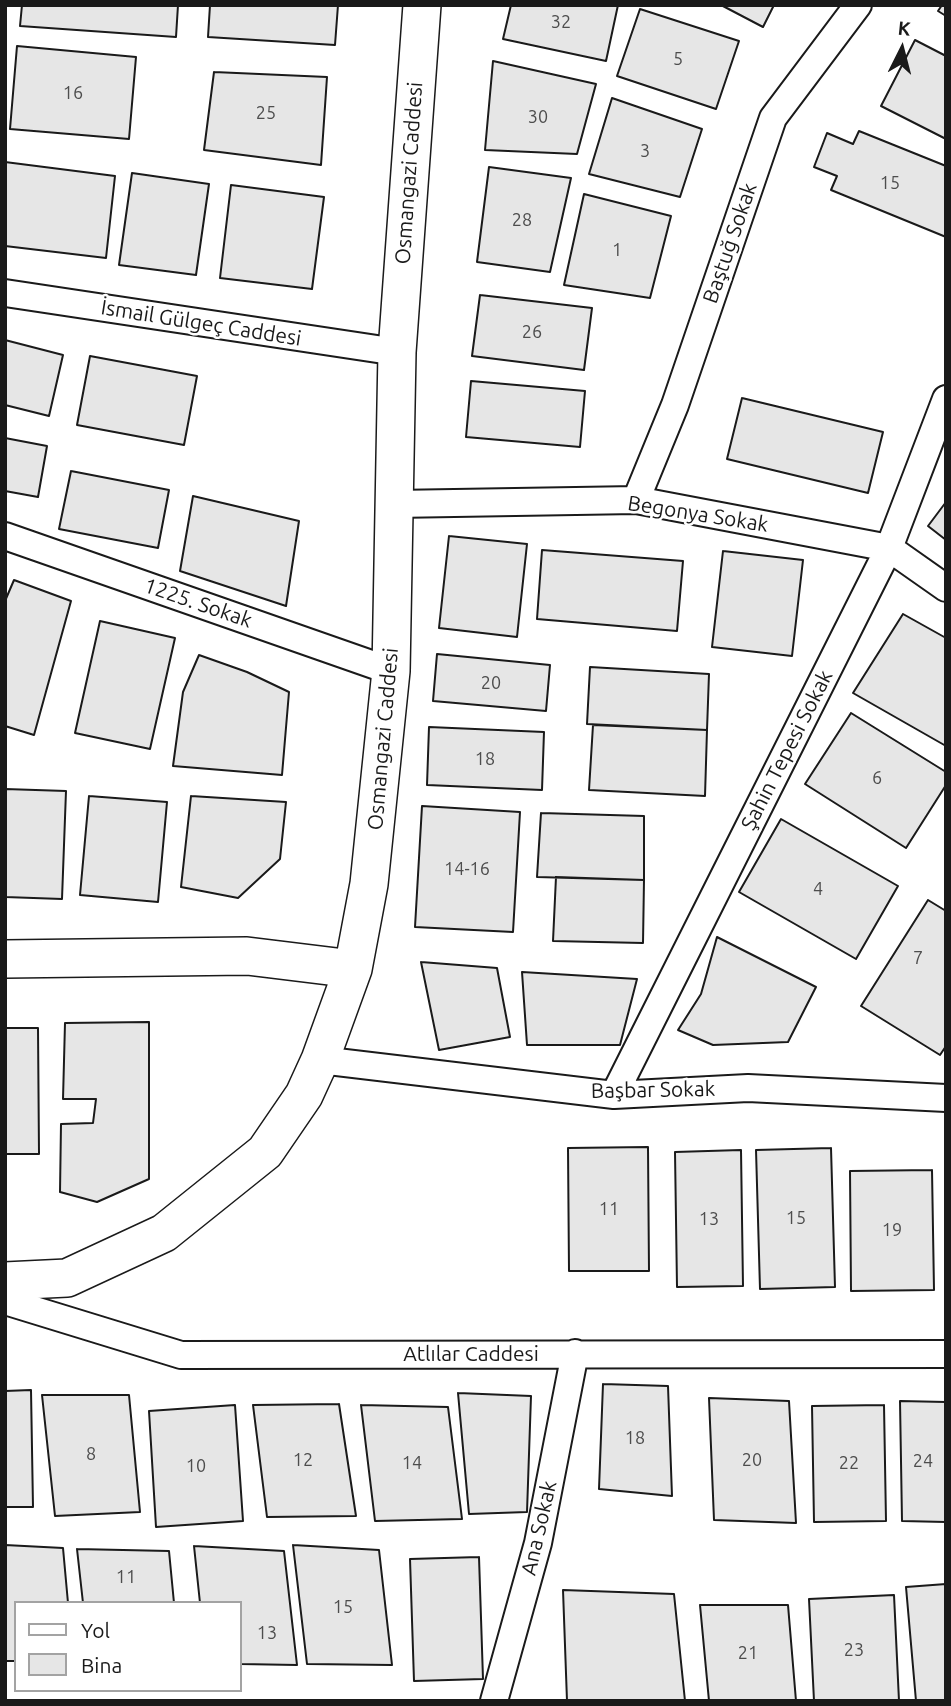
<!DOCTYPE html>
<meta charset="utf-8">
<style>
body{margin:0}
#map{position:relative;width:951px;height:1706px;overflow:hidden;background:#fff;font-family:Ubuntu,sans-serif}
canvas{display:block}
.frame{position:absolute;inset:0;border:7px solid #1a1a1a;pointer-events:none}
.legend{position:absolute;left:14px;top:1601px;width:228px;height:91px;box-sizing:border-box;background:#fff;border:2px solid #a3a3a3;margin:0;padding:9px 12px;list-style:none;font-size:21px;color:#1a1a1a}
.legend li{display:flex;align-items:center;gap:14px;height:35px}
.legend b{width:35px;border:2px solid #a3a3a3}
.north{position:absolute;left:867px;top:14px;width:70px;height:70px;-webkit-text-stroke:5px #fff;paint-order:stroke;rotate:6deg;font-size:19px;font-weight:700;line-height:28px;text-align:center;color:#1a1a1a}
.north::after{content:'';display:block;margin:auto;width:24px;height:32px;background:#1a1a1a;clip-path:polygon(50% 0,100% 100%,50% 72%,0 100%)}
</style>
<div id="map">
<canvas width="951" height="1706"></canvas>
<div class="frame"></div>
<ul class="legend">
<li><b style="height:9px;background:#fff"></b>Yol</li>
<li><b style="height:19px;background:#e6e6e6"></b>Bina</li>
</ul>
<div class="north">K</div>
</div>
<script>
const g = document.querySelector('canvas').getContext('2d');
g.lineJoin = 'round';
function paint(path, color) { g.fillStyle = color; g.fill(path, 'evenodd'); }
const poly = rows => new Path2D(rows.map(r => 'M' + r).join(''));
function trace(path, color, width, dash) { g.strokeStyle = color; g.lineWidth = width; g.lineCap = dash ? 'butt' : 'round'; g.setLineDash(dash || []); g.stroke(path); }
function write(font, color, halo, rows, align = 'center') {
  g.font = font + ' Ubuntu,sans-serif'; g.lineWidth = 5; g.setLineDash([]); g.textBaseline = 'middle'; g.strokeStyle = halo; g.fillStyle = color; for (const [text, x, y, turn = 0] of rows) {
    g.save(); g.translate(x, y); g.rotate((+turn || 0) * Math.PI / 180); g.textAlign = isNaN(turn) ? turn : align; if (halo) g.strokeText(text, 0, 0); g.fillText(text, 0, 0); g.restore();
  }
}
const building = poly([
 [22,5,178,5,176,37,20,26,22,5],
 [210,5,338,5,335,45,208,37,210,5],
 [511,5,618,5,606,61,503,39,511,5],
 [721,5,774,5,763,27,721,5],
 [942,5,946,5,946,16,938,11,942,5],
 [640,9,739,41,716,109,617,76,640,9],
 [915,40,946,56,946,139,881,106,915,40],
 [17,46,136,57,129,139,10,129,17,46],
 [493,61,596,84,577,154,485,150,493,61],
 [214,72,327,77,321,165,204,150,214,72],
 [612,98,702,129,680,197,589,174,612,98],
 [859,131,946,166,946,237,831,190,837,176,814,167,827,133,853,144,859,131],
 [5,162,115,176,106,258,5,246,5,162],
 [489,167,571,178,550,272,477,262,489,167],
 [132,173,209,184,196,275,119,265,132,173],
 [231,185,324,197,312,289,220,278,231,185],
 [584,194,671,216,650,298,564,285,584,194],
 [480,295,592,308,584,370,472,356,480,295],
 [5,340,63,355,49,416,5,405,5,340],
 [90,356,197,376,184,445,77,425,90,356],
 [471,381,585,391,580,447,466,437,471,381],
 [742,398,883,432,868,493,727,459,742,398],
 [5,438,47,446,38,497,5,491,5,438],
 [71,471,169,490,158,548,59,529,71,471],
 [193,496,299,521,286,606,180,571,193,496],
 [946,502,946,540,928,526,946,502],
 [449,536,527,544,517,637,439,628,449,536],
 [542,550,683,561,677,631,537,619,542,550],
 [723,551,803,560,792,656,712,647,723,551],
 [14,580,71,601,34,735,5,726,5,601,14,580],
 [903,614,946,638,946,746,853,693,903,614],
 [100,621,175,638,150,749,75,733,100,621],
 [437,654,550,665,546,711,433,701,437,654],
 [199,655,247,672,289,692,282,775,173,766,183,692,199,655],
 [590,667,709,674,707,730,587,724,590,667],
 [851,713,946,772,946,785,906,848,805,784,851,713],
 [593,725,707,730,705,796,589,790,593,725],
 [429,727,544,732,542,790,427,785,429,727],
 [5,789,66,791,62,899,5,897,5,789],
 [89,796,167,802,158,902,80,895,89,796],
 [191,796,286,802,280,859,238,898,181,887,191,796],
 [422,806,520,812,513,932,415,927,422,806],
 [541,813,644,816,644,880,537,877,541,813],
 [781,819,898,886,856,959,739,892,781,819],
 [556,877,644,880,643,943,553,941,556,877],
 [928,900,946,911,946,1046,940,1055,861,1006,928,900],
 [717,937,816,987,788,1042,713,1045,678,1030,701,994,717,937],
 [421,962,497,968,510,1037,439,1050,421,962],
 [522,972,637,979,620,1045,527,1045,522,972],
 [149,1022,149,1179,97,1202,60,1192,61,1124,93,1123,96,1099,63,1099,65,1023,149,1022],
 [5,1028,38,1028,39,1154,5,1154,5,1028],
 [648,1147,649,1271,569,1271,568,1148,648,1147],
 [831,1148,835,1287,760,1289,756,1150,831,1148],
 [741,1150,743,1286,677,1287,675,1152,741,1150],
 [932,1170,934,1290,851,1291,850,1171,932,1170],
 [603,1384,668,1386,672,1496,599,1489,603,1384],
 [31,1390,33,1507,5,1507,5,1391,31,1390],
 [458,1393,531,1396,527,1512,469,1514,458,1393],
 [42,1395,129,1395,140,1512,55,1516,42,1395],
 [709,1398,789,1401,796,1523,714,1520,709,1398],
 [900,1401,946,1402,946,1522,902,1521,900,1401],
 [339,1404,356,1516,267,1517,253,1405,339,1404],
 [235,1405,243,1521,156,1527,149,1411,235,1405],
 [361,1405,448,1407,462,1519,375,1521,361,1405],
 [884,1405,886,1521,814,1522,812,1406,884,1405],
 [5,1545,63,1548,68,1603,16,1603,16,1661,5,1661,5,1545],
 [293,1545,379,1550,392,1665,307,1664,293,1545],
 [194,1546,284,1551,297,1665,240,1664,240,1603,200,1603,194,1546],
 [77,1549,169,1551,174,1603,83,1603,77,1549],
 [479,1557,483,1679,414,1681,410,1559,479,1557],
 [946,1584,946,1701,916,1701,906,1587,946,1584],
 [563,1590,674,1594,685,1701,567,1701,563,1590],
 [894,1595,899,1701,814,1701,809,1599,894,1595],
 [700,1605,788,1605,796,1701,709,1701,700,1605]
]);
paint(building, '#e6e6e6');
trace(building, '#1a1a1a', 2);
const street = poly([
 [5,293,397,352],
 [636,500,675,405,773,118,858,5],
 [394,504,636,500,889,548,946,588],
 [5,536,391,671],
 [320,1060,614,1095,748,1088,946,1098],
 [614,1095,889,548,946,399],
 [5,1301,181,1355,946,1354],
 [494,1701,538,1543,575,1353]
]);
const secondary = poly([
 [5,959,247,956,353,969],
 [5,1281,67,1278,164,1233,265,1152,304,1095,320,1060,353,969,369,884,391,671,397,352,422,5]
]);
trace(street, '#1a1a1a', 30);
trace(secondary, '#1a1a1a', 40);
trace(street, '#fff', 26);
trace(secondary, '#fff', 37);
write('18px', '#4d4d4d', null, [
 ["32",561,22],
 ["5",678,59],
 ["16",73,93],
 ["25",266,113],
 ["30",538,117],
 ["3",645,151],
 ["15",890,183],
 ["28",522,220],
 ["1",617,250],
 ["26",532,332],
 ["20",491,683],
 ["18",485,759],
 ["6",877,778],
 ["14-16",467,869],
 ["4",818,889],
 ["7",918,958],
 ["11",609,1209],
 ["15",796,1218],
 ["13",709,1219],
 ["19",892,1230],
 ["18",635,1438],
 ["8",91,1454],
 ["12",303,1460],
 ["20",752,1460],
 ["24",923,1461],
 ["14",412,1463],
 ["22",849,1463],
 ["10",196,1466],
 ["11",126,1577],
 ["15",343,1607],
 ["13",267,1633],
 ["23",854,1650],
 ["21",748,1653]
]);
write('21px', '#1a1a1a', '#fff', [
 ["Osmangazi Caddesi",409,173,-86],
 ["Baştuğ Sokak",730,243,-71],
 ["İsmail Gülgeç Caddesi",201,323,9],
 ["Begonya Sokak",698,514,9],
 ["1225. Sokak",198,603,19],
 ["Osmangazi Caddesi",383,739,-85],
 ["Şahin Tepesi Sokak",787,750,-63],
 ["Başbar Sokak",653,1090,-1],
 ["Atlılar Caddesi",471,1354],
 ["Ana Sokak",539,1528,-77]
]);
</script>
